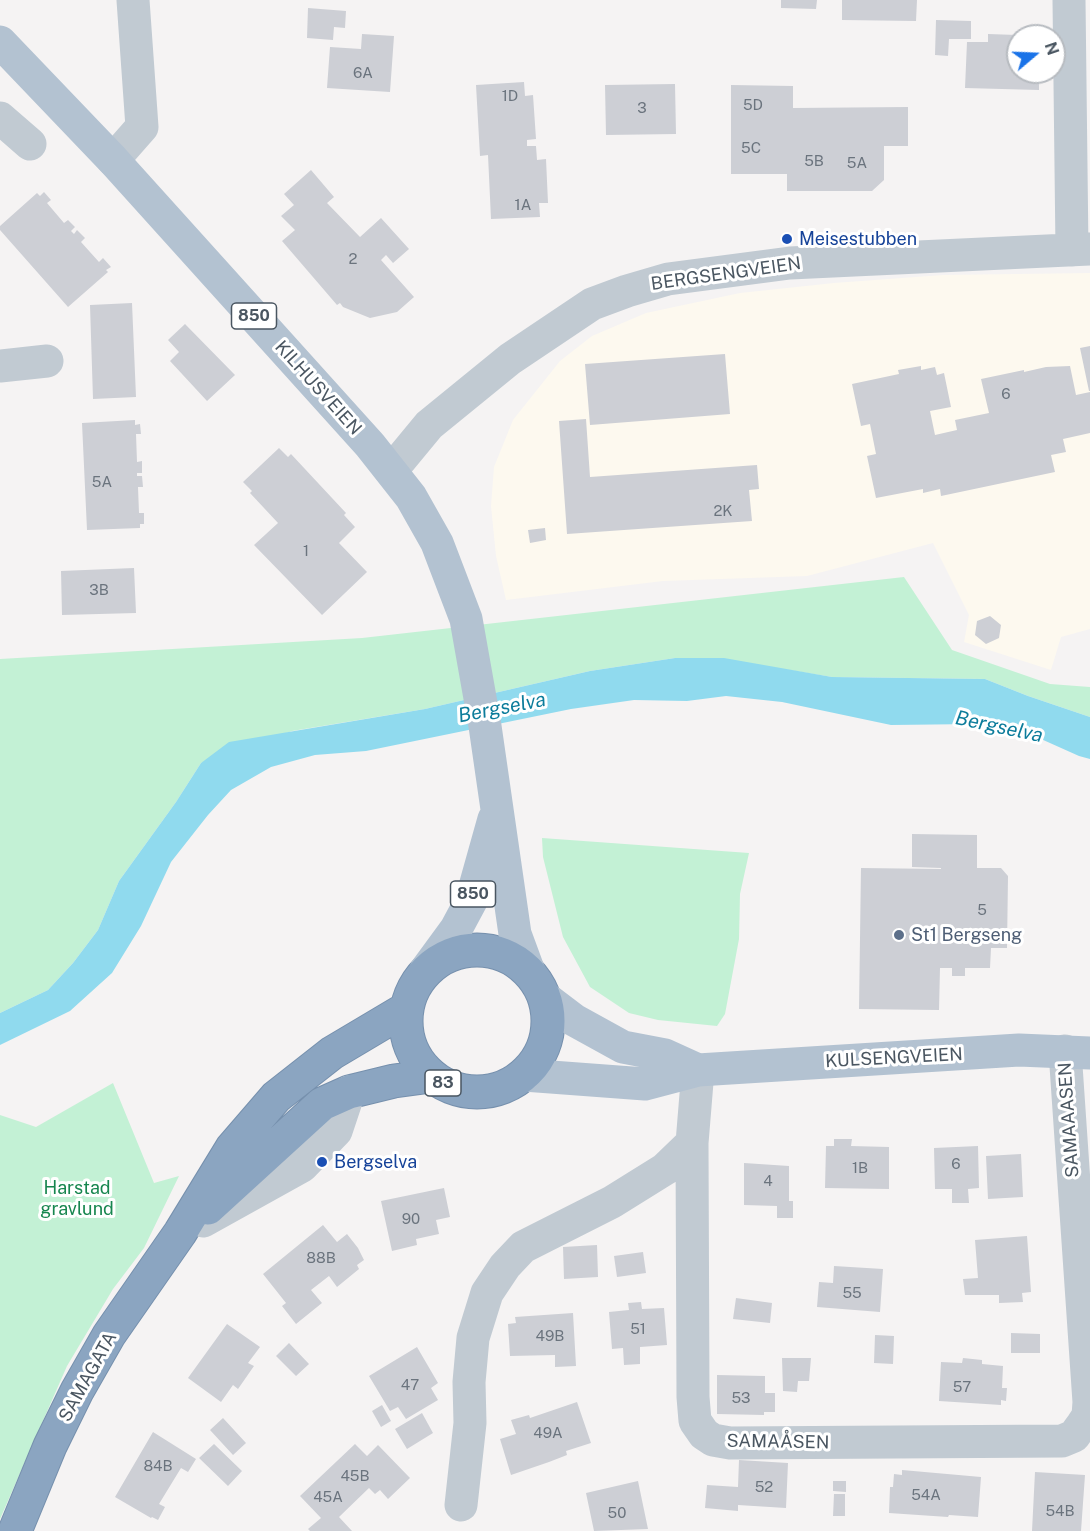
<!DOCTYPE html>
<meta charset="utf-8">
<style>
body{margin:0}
#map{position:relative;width:1090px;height:1531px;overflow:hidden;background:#f5f3f3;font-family:"Public Sans",sans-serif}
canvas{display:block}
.north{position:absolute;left:1006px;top:24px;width:60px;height:60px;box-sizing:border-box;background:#fff;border:2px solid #b7bbc0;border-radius:50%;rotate:71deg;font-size:16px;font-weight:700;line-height:24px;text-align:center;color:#4a5661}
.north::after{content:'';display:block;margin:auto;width:21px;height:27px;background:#1a73e8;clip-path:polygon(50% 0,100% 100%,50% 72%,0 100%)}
</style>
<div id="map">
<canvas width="1090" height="1531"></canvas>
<div class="north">N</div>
</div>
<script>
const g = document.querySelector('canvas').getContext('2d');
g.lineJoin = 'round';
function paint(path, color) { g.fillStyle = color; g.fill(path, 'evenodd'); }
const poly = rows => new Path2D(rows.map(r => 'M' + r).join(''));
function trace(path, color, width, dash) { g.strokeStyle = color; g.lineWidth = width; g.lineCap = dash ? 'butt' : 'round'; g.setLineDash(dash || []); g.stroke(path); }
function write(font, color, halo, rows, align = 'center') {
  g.font = font + ' "Public Sans",sans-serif'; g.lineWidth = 6; g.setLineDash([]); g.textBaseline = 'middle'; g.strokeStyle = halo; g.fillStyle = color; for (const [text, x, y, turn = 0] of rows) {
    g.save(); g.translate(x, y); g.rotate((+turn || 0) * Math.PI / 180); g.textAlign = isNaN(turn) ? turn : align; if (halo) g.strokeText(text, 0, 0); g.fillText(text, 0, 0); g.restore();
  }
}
paint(poly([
 [1090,273,1090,629,1061,637,1051,670,964,642,969,615,933,543,807,576,663,581,506,600,496,556,491,506,494,467,513,420,560,361,592,336,646,313,740,293,834,283,943,275]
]), '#fdf9ef');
paint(poly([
 [904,577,952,650,1050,684,1090,687,1090,717,1028,696,985,679,832,677,789,670,675,658,590,671,425,709,292,731,201,763,176,802,119,881,98,930,73,963,48,990,0,1013,0,659,362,638],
 [542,838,749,853,740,894,739,939,725,1014,717,1026,658,1020,629,1013,590,987,563,937,543,857],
 [113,1083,154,1183,179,1176,144,1248,113,1289,67,1366,0,1519,0,1115,36,1127]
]), '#c3f1d5');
paint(poly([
 [675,658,724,658,832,677,985,679,1028,696,1090,717,1090,759,1079,756,1041,739,1012,730,976,724,891,725,782,702,726,696,687,701,634,700,571,709,366,751,315,755,271,767,231,790,208,815,171,862,141,926,112,973,70,1011,0,1045,0,1013,48,990,73,963,98,930,119,881,176,802,201,763,229,742,425,709,590,671]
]), '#90daee');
paint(poly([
 [781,0,817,0,816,9,781,8],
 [842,0,917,0,916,21,842,20],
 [308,8,346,11,345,28,334,27,333,40,307,38],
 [936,20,971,21,971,39,949,39,948,56,935,55],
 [362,34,394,36,390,92,327,88,330,47,361,49],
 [988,34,1017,35,1018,72,1039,72,1039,90,965,88,967,42,988,42],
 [524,82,525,96,533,95,536,139,527,140,527,146,536,146,537,160,546,159,548,203,539,203,540,217,491,219,488,155,480,156,476,85],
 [675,84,676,134,606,135,605,85],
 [731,85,793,86,793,108,908,107,908,146,884,146,884,180,872,191,787,191,787,174,731,174],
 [311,170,334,197,327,203,360,237,381,218,409,249,393,263,386,255,381,260,414,297,397,312,370,318,343,307,340,303,337,305,282,241,295,230,281,216,294,205,284,194],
 [44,192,51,200,47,203,64,223,68,220,75,227,71,231,74,234,77,230,85,238,81,242,99,262,103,258,111,267,106,270,108,272,68,307,0,230,0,226,37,193,40,196],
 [132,303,136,397,93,399,90,305],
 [185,324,235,375,207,401,170,361,179,352,168,340],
 [1090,346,1090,391,1089,391,1080,348],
 [725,354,730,414,590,425,585,364],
 [921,366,921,370,935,367,937,375,944,373,951,407,930,411,935,435,957,430,955,420,989,413,981,379,1024,370,1024,372,1046,367,1070,366,1076,395,1090,392,1090,433,1063,439,1066,452,1051,455,1055,472,941,496,940,489,923,493,923,489,876,498,867,456,876,454,870,424,861,426,852,384,899,374,898,370],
 [586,419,590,477,757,465,759,489,749,490,752,521,567,534,559,421],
 [135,420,135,425,140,424,141,434,136,434,137,462,142,461,142,473,137,473,137,476,142,476,143,487,138,487,139,513,144,513,144,524,140,524,140,528,87,530,82,423],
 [279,448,288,457,291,454,346,513,344,515,355,527,339,543,367,572,322,615,254,545,278,523,250,493,252,491,243,482],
 [545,528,546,540,530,543,528,530],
 [134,568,136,613,62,615,61,571],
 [990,616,1001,625,999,638,986,644,975,635,977,621],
 [912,834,977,835,977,868,1001,868,1008,876,1007,948,991,948,990,968,965,968,965,976,952,976,952,968,940,968,939,1010,859,1009,861,868,941,869,941,868,912,867],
 [834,1139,852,1139,851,1146,889,1147,889,1189,825,1188,826,1146,834,1146],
 [978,1146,979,1188,968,1189,969,1203,952,1203,952,1189,935,1189,934,1148],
 [1021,1154,1023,1197,988,1199,986,1156],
 [744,1163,789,1166,789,1201,793,1201,793,1218,777,1218,777,1206,744,1205],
 [444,1188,450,1217,436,1220,439,1234,416,1239,417,1245,392,1251,381,1201],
 [323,1225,337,1242,347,1234,358,1248,364,1260,357,1265,359,1269,337,1287,329,1276,311,1290,322,1303,296,1324,282,1306,286,1303,263,1274],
 [1027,1236,1031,1292,1022,1293,1023,1302,999,1303,999,1295,965,1295,963,1279,978,1278,975,1240],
 [597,1245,598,1277,564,1279,563,1247],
 [643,1252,646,1273,617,1277,614,1256],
 [834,1266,883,1269,880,1312,817,1307,819,1282,833,1283],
 [736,1298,772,1303,770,1323,733,1319],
 [641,1302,642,1309,664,1308,667,1345,640,1347,640,1364,624,1365,623,1348,612,1349,609,1312,629,1310,628,1303],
 [573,1313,576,1366,555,1367,555,1355,510,1356,508,1324,516,1323,515,1317],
 [227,1324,260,1347,248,1363,254,1366,238,1389,233,1385,221,1402,188,1378],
 [1011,1333,1040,1334,1040,1353,1011,1353],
 [875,1335,894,1336,893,1364,874,1363],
 [289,1343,309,1364,296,1376,276,1356],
 [417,1347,438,1383,431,1388,438,1400,406,1419,398,1407,390,1411,369,1376],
 [782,1358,811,1358,809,1381,798,1381,797,1392,783,1391],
 [963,1358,982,1360,982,1364,1003,1366,1002,1388,1007,1388,1006,1401,1001,1400,1001,1405,939,1401,941,1362,962,1363],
 [717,1375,765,1376,765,1393,775,1393,775,1412,764,1412,764,1415,717,1414],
 [577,1402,591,1443,566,1451,567,1455,549,1462,511,1475,500,1439,516,1434,511,1420,529,1415,530,1418],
 [382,1405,391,1421,381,1427,372,1411],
 [422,1413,433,1433,407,1449,395,1429],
 [223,1418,246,1443,233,1455,210,1430],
 [153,1432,196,1459,188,1472,181,1468,159,1504,165,1507,158,1520,152,1517,151,1518,115,1497],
 [214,1444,242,1471,228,1486,199,1458],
 [355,1444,367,1456,378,1445,410,1478,388,1499,380,1490,375,1494,369,1488,339,1517,352,1531,310,1531,308,1529,321,1518,300,1496],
 [739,1460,788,1463,786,1508,738,1505,738,1511,705,1508,707,1485,738,1487],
 [902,1470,981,1477,978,1517,949,1515,948,1517,889,1513,890,1487,893,1487,894,1474,902,1475],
 [1035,1472,1085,1475,1081,1531,1032,1531],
 [638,1481,648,1529,594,1531,586,1493],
 [833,1481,846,1481,846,1492,833,1491],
 [834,1494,845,1494,845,1516,833,1516]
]), '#cdcfd5');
const highway = poly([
 '406 1021a71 71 0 1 1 142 0a71 71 0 1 1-142 0Z',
 [208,1208,322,1104,349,1092,394,1081,431,1076],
 [15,1531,50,1446,77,1391,109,1335,180,1233,232,1148,276,1097,332,1053,406,1009]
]);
trace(highway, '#7690ad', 35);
trace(poly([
 [1069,0,1072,250],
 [0,118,30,144],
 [113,160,142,127,133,0],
 [0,366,47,361],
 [391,471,429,425,510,359,592,304,627,291,668,279,790,263,1090,249],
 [698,1070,692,1143,693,1397,695,1421,704,1434,713,1440,730,1443,1062,1441,1074,1436,1082,1425,1088,1416,1089,1402,1065,1051],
 [203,1221,302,1166,336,1131,349,1092],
 [461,1505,470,1423,469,1382,473,1338,487,1293,505,1266,523,1247,612,1202,665,1169,692,1143]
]), '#c1cad2', 33);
trace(poly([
 [0,42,113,160,370,445,411,497,437,543,466,619,485,726,515,934,529,972],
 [426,970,456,929,471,901,494,819],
 [545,998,574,1020,623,1047,665,1055,698,1070],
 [524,1075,645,1084,698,1070,1019,1050,1090,1053]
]), '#b3c2d1', 33);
trace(highway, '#8ba5c1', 33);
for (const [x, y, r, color] of [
 [787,239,6,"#1a4fb4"],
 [899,935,6,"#5c6f8a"],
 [322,1162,6,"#1a4fb4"]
]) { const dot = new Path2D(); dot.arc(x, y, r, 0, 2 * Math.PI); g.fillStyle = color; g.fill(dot); trace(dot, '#fff', 2); }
write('15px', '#6b747e', null, [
 ["6A",363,73],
 ["1D",510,96],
 ["5D",753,105],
 ["3",642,108],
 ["5C",751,148],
 ["5B",814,161],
 ["5A",857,163],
 ["1A",523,205],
 ["2",353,259],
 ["6",1006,394],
 ["5A",102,482],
 ["2K",723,511],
 ["1",306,551],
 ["3B",99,590],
 ["5",982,910],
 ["6",956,1164],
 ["1B",860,1168],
 ["4",768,1181],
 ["90",411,1219],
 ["88B",321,1258],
 ["55",852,1293],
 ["51",638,1329],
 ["49B",550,1336],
 ["47",410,1385],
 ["57",962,1387],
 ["53",741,1398],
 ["49A",548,1433],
 ["84B",158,1466],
 ["45B",355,1476],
 ["52",764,1487],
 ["54A",926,1495],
 ["45A",328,1497],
 ["54B",1060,1511],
 ["50",617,1513]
]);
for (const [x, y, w] of [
 [254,316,45],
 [473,894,45],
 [443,1083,36]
]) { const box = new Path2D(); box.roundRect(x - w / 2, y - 13, w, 26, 4.5); g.fillStyle = '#fff'; g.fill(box); trace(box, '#4a5661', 1.5); }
write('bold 16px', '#4a5661', null, [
 ["850",254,316],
 ["850",473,894],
 ["83",443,1083]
]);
write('18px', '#164399', '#fff', [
 ["Meisestubben",799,239],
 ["Bergselva",334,1162]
], 'left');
write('18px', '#4a5661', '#fff', [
 ["BERGSENGVEIEN",726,274,-8],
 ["KILHUSVEIEN",318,388,48],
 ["KULSENGVEIEN",894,1058,-3],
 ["SAMAAASEN",1069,1120,-94],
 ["SAMAGATA",88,1377,-61],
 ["SAMAÅSEN",778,1442,1]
]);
write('18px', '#4e5e75', '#fff', [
 ["St1 Bergseng",911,935]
], 'left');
write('18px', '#17864f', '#fff', [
 ["Harstad",77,1188],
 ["gravlund",77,1209]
]);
write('italic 20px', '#0c7c9b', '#fff', [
 ["Bergselva",502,708,-11],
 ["Bergselva",999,727,12]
]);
</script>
